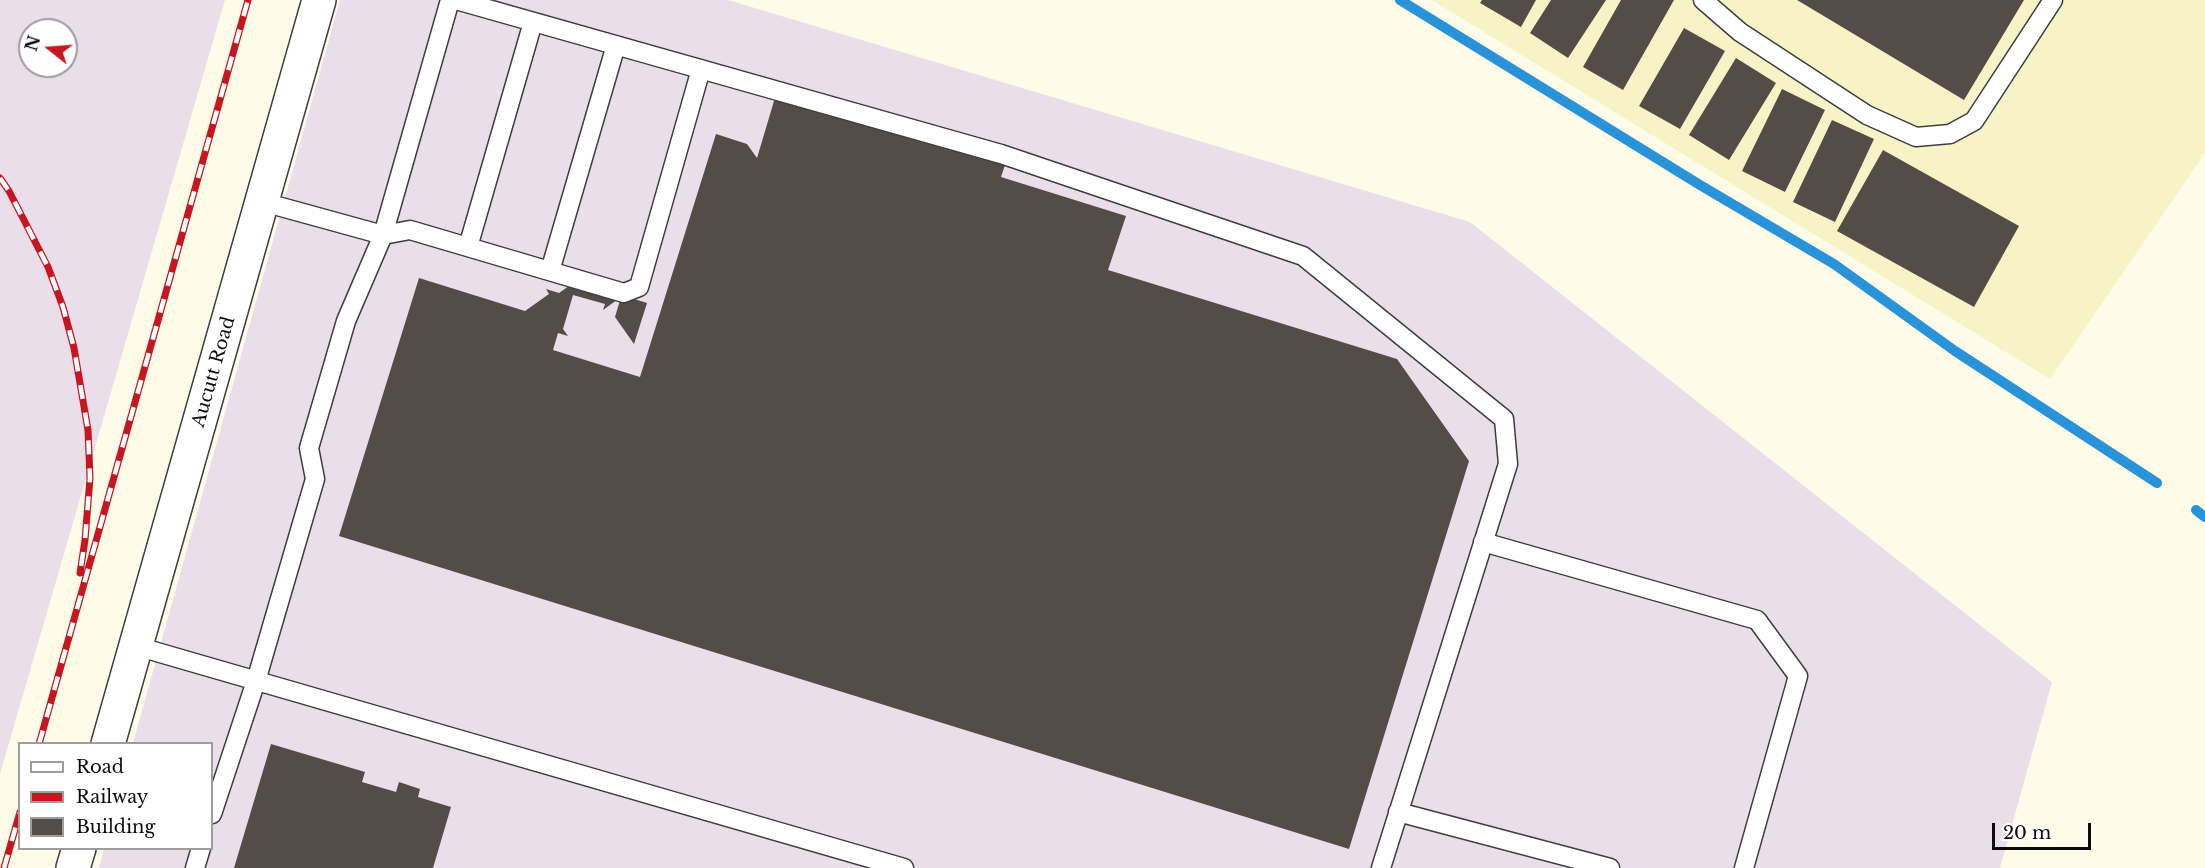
<!DOCTYPE html>
<style>
body{margin:0}
#map{position:relative;width:2205px;height:868px;overflow:hidden;background:#fffbe9;font-family:"Libre Baskerville",serif}
canvas{display:block}
.legend{position:absolute;left:18px;top:742px;width:195px;height:108px;box-sizing:border-box;background:#fff;border:2px solid #9d9d9d;margin:0;padding:8px 10px;list-style:none;font-size:18px;color:#0b0b0b}
.legend li{display:flex;align-items:center;gap:12px;height:30px}
.legend b{width:30px;border:2px solid #9d9d9d}
.north{position:absolute;left:18px;top:18px;width:60px;height:60px;box-sizing:border-box;background:#fff;border:2px solid #9d9d9d;border-radius:50%;rotate:287deg;font-size:16px;font-weight:700;line-height:24px;text-align:center;color:#0b0b0b}
.north::after{content:'';display:block;margin:auto;width:21px;height:27px;background:#c61720;clip-path:polygon(50% 0,100% 100%,50% 72%,0 100%)}
.scale{position:absolute;left:1992px;top:823px;width:99px;height:27px;box-sizing:border-box;border:3px solid #0b0b0b;border-top:0;padding-left:8px;font-size:18px;line-height:21px;white-space:nowrap;color:#0b0b0b;-webkit-text-stroke:4px #fff;paint-order:stroke}
</style>
<div id="map">
<canvas width="2205" height="868"></canvas>
<ul class="legend">
<li><b style="height:8px;background:#fff"></b>Road</li>
<li><b style="height:8px;background:#c61720"></b>Railway</li>
<li><b style="height:16px;background:#544c46"></b>Building</li>
</ul>
<div class="north">N</div>
<div class="scale">20 m</div>
</div>
<script>
const g = document.querySelector('canvas').getContext('2d');
g.lineJoin = 'round';
function paint(path, color) { g.fillStyle = color; g.fill(path, 'evenodd'); }
const poly = rows => new Path2D(rows.map(r => 'M' + r).join(''));
function trace(path, color, width, dash) { g.strokeStyle = color; g.lineWidth = width; g.lineCap = dash ? 'butt' : 'round'; g.setLineDash(dash || []); g.stroke(path); }
function write(font, color, halo, rows, align = 'center') {
  g.font = font + ' "Libre Baskerville",serif'; g.lineWidth = 6; g.setLineDash([]); g.textBaseline = 'middle'; g.strokeStyle = halo; g.fillStyle = color; for (const [text, x, y, turn = 0] of rows) {
    g.save(); g.translate(x, y); g.rotate((+turn || 0) * Math.PI / 180); g.textAlign = isNaN(turn) ? turn : align; if (halo) g.strokeText(text, 0, 0); g.fillText(text, 0, 0); g.restore();
  }
}
paint(poly([
 [0,0,225,0,0,774],
 [30,30,66,30,66,66,30,66],
 [340,0,728,0,1470,222,2052,682,2000,868,99,868,104,849,212,848,212,744,133,743]
]), '#eadeeb');
paint(poly([
 [1432,0,2205,0,2205,153,2050,379]
]), '#f7f3c6');
trace(poly([
 [1400,0,1700,185,1834,264,1955,351,2157,483],
 [2196,510,2205,517]
]), '#2993d9', 10);
paint(poly([
 [1482,0,1536,0,1521,27,1480,3],
 [1551,0,1606,0,1568,58,1530,33],
 [1621,0,1674,0,1623,90,1583,67],
 [1797,0,2024,0,1964,100],
 [1684,28,1725,51,1680,129,1639,106],
 [1736,58,1776,83,1729,160,1689,135],
 [1782,89,1825,110,1785,192,1742,171],
 [777,91,1006,162,1001,177,1126,216,1108,270,1397,359,1469,461,1349,849,339,536,419,278,525,311,549,294,546,289,559,293,576,281,647,303,634,344,615,317,621,297,603,310,605,304,573,295,563,329,568,336,558,333,553,350,640,377,716,134,747,144,757,158],
 [1832,120,1874,139,1835,222,1793,202],
 [1883,150,2019,226,1974,307,1837,231],
 [271,744,365,772,362,782,396,792,399,782,420,789,418,797,451,807,433,868,234,868]
]), '#544c46');
const service = poly([
 [456,0,1001,154,1303,256,1504,419,1508,464,1381,868],
 [1703,0,1740,32,1867,115,1916,137,1950,134,1974,121,2053,0],
 [263,202,383,235,410,230,624,293,639,287,701,69],
 [468,247,533,22],
 [550,271,616,45],
 [1483,542,1757,620,1798,676,1744,868],
 [136,646,904,868],
 [1398,812,1610,868],
 [212,814,256,681,315,479,309,448,346,321,383,235,450,0],
 [195,868,201,848]
]);
const tertiary = poly([
 [108,744,319,0],
 [73,868,79,848]
]);
trace(service, '#3e3e3e', 21);
trace(tertiary, '#3e3e3e', 36);
trace(service, '#fff', 18);
trace(tertiary, '#fff', 33);
const rail = poly([
 [0,178,9,191,48,267,63,307,74,348,88,430,90,478,85,540,80,573],
 [39,744,248,0],
 [4,868,20,812]
]);
trace(rail, '#c61720', 7);
trace(rail, '#fff', 4.5, [14]);
write('18px', '#0b0b0b', '#fff', [
 ["Aucutt Road",214,372,-74]
]);
</script>
